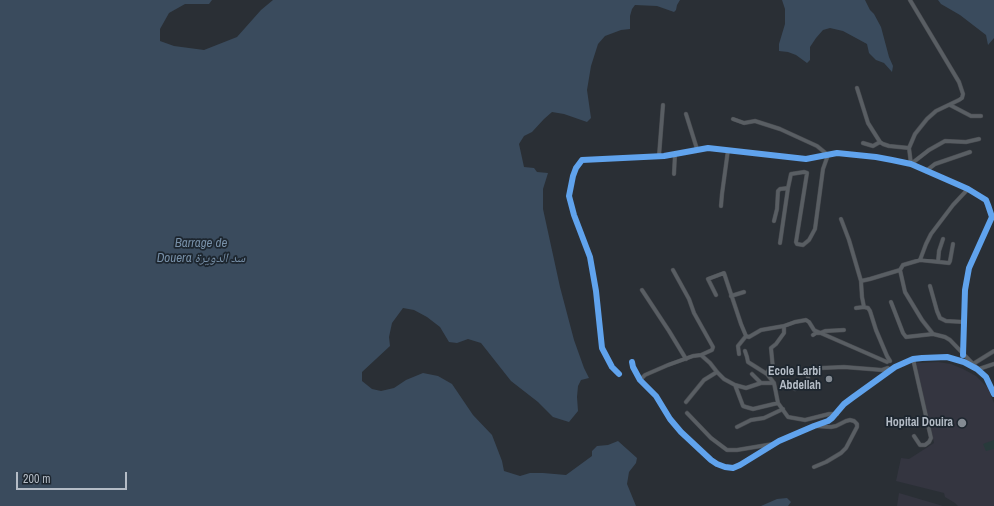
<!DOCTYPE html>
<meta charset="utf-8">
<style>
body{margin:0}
#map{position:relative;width:994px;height:506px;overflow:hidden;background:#2a2f35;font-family:"Archivo Narrow",sans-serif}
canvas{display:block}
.scale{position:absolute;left:16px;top:472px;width:111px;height:18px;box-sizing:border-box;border:2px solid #b4bcc6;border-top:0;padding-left:5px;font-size:12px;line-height:14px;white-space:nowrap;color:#b4bcc6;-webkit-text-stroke:3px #1d262f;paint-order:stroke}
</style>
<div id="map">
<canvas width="994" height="506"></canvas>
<div class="scale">200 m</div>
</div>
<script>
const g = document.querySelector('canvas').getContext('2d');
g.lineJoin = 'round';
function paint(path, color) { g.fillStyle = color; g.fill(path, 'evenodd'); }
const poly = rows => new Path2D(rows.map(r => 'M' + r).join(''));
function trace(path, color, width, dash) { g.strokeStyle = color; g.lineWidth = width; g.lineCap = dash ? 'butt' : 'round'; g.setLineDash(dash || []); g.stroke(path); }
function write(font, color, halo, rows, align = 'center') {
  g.font = font + ' "Archivo Narrow","Noto Naskh Arabic",sans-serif'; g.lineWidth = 3.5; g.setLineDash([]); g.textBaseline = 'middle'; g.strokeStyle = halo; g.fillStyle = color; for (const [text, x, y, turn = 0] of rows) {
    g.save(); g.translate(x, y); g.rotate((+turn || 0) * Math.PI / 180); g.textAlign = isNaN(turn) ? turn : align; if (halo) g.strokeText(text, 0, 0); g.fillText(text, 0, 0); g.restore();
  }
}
paint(poly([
 [938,362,951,364,963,369,976,376,988,388,994,403,994,506,958,506,955,503,945,497,944,493,896,481,901,458,909,459,934,443,916,363],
 [899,493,943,506,897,506]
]), '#343540');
paint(poly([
 [994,440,994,449,986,451,983,444]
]), '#283a3b');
paint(poly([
 [0,0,212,0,209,4,185,4,169,13,160,29,160,41,174,46,204,50,237,37,261,10,273,0,680,0,677,5,676,10,674,12,657,6,635,5,632,9,630,16,630,29,621,30,605,36,598,44,591,66,587,90,591,118,587,122,564,114,552,112,544,119,532,132,524,136,519,144,524,167,534,168,537,172,548,173,543,189,543,209,560,287,574,340,584,368,589,378,581,380,578,386,577,397,578,411,569,422,553,417,538,402,511,381,481,343,468,339,457,343,449,342,440,327,427,317,414,310,403,308,392,323,389,337,390,346,362,372,362,381,372,389,381,391,394,388,406,380,423,373,438,376,452,384,473,415,492,435,502,461,504,471,520,476,530,473,543,473,566,475,592,456,592,451,597,446,608,445,618,441,637,458,636,463,629,472,627,484,636,506,0,506],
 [782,0,865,0,870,10,874,14,881,27,889,57,893,66,892,72,884,63,876,60,869,53,867,44,856,38,843,31,830,28,823,30,816,38,810,47,810,60,807,63,796,55,788,52,779,51,779,44,785,24,785,9],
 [938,0,994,0,994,38,988,45,986,35,960,15,941,4],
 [787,498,791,502,788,506,761,506,777,499]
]), '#3a4b5d');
const street = poly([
 [910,0,959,82,963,94,962,98,959,100,936,111,927,119,915,134,909,148,911,164,929,150,945,141,966,142,979,139],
 [857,88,868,123,880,142,883,144,889,146,909,148],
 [950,105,971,116,981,116],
 [686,114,697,149],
 [733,119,744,123,755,121,780,129,817,146,828,155,823,169,815,229,809,240,803,245,797,244,796,242,807,173,804,172,791,174,788,188,780,243],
 [863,143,873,146,880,142],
 [659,156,663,105],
 [926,171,935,164,970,152],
 [674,174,675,154],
 [721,206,722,194,728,150],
 [841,219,849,240,861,281,862,297,864,307],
 [774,221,777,209,778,191,780,189,788,188],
 [920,260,926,244,931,234,953,205,968,189],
 [938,262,939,251,943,239],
 [673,270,689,299,694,313,713,347,712,350,701,355],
 [861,281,870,279,900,270],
 [930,286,937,311,940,318,946,321,964,322],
 [642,290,669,331,686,359],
 [716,295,708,279,724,273,741,324,746,336,749,337,761,330,784,326,784,333,776,344,771,348,773,369,769,369,767,374,774,383,778,403,788,417,805,420,829,414,837,414],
 [731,296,744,292],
 [891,302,903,333,906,337,933,334,945,337,950,340,976,367],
 [856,308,864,307,868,308,870,311,876,330,887,356,890,361],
 [784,326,795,322,806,320,809,322,814,330,816,331,887,362],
 [933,334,922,320,905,292,900,270,903,265,920,260,949,263,950,261,953,244],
 [813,335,816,333,820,333,825,331,844,330],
 [745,351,747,357,748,362,767,374],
 [739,354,738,346,746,336],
 [913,359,931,438,929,442,925,445,920,445,914,436],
 [632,362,633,367,640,380,656,396,670,419,681,432,711,460,717,464,725,467,733,468,740,465,779,441,814,426,828,421,832,418,844,404,852,398,895,367,913,359,922,358,947,357,964,362,977,369,986,377,994,394],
 [973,364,994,351],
 [979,369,994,364],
 [619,374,612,367,602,348,596,291,590,257,574,215,569,196,573,176,576,168,582,160,664,156,708,148,806,159,837,153,876,157,892,160,911,164,959,185,968,189,986,200,988,205,992,217,969,268,965,290,963,355],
 [752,374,761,383],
 [640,380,645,375,668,365,693,356,701,355,710,363,717,372,724,379,735,385,746,388,761,383,774,383],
 [735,385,743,406,746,407,753,409,778,403],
 [795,389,808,382,808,373,810,370,821,368,844,367,882,370,888,368],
 [686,402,704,380,717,372],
 [687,413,711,438,727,450,737,450,773,444],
 [737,427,751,420,764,418,783,409],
 [814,467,826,462,841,453,846,448,857,427,857,424,854,421,850,420,846,421,836,426,831,427,815,426]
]);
trace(street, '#484b50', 4.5);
trace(street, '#595e63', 3.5);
trace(poly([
 [632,362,633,367,640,380,656,396,670,419,681,432,711,460,717,464,725,467,733,468,740,465,779,441,814,426,828,421,832,418,844,404,852,398,895,367,913,359,922,358,947,357,964,362,977,369,986,377,994,394],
 [619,374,612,367,602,348,596,291,590,257,574,215,569,196,573,176,576,168,582,160,664,156,708,148,806,159,837,153,876,157,892,160,911,164,959,185,968,189,986,200,988,205,992,217,969,268,965,290,963,355]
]), '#60a3ed', 6);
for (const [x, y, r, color] of [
 [829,379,4,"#848b93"],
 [962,423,5,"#848b93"]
]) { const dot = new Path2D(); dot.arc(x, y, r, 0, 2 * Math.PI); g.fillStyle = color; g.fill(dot); trace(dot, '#1d262f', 1.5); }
write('bold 12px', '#b4bcc6', '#1d262f', [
 ["Ecole Larbi",821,372],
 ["Abdellah",821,386],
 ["Hopital Douira",953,423]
], 'right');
write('italic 13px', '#778fa7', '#1d262f', [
 ["Barrage de",201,244],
 ["Douera سد الدويرة",201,259]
]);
</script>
